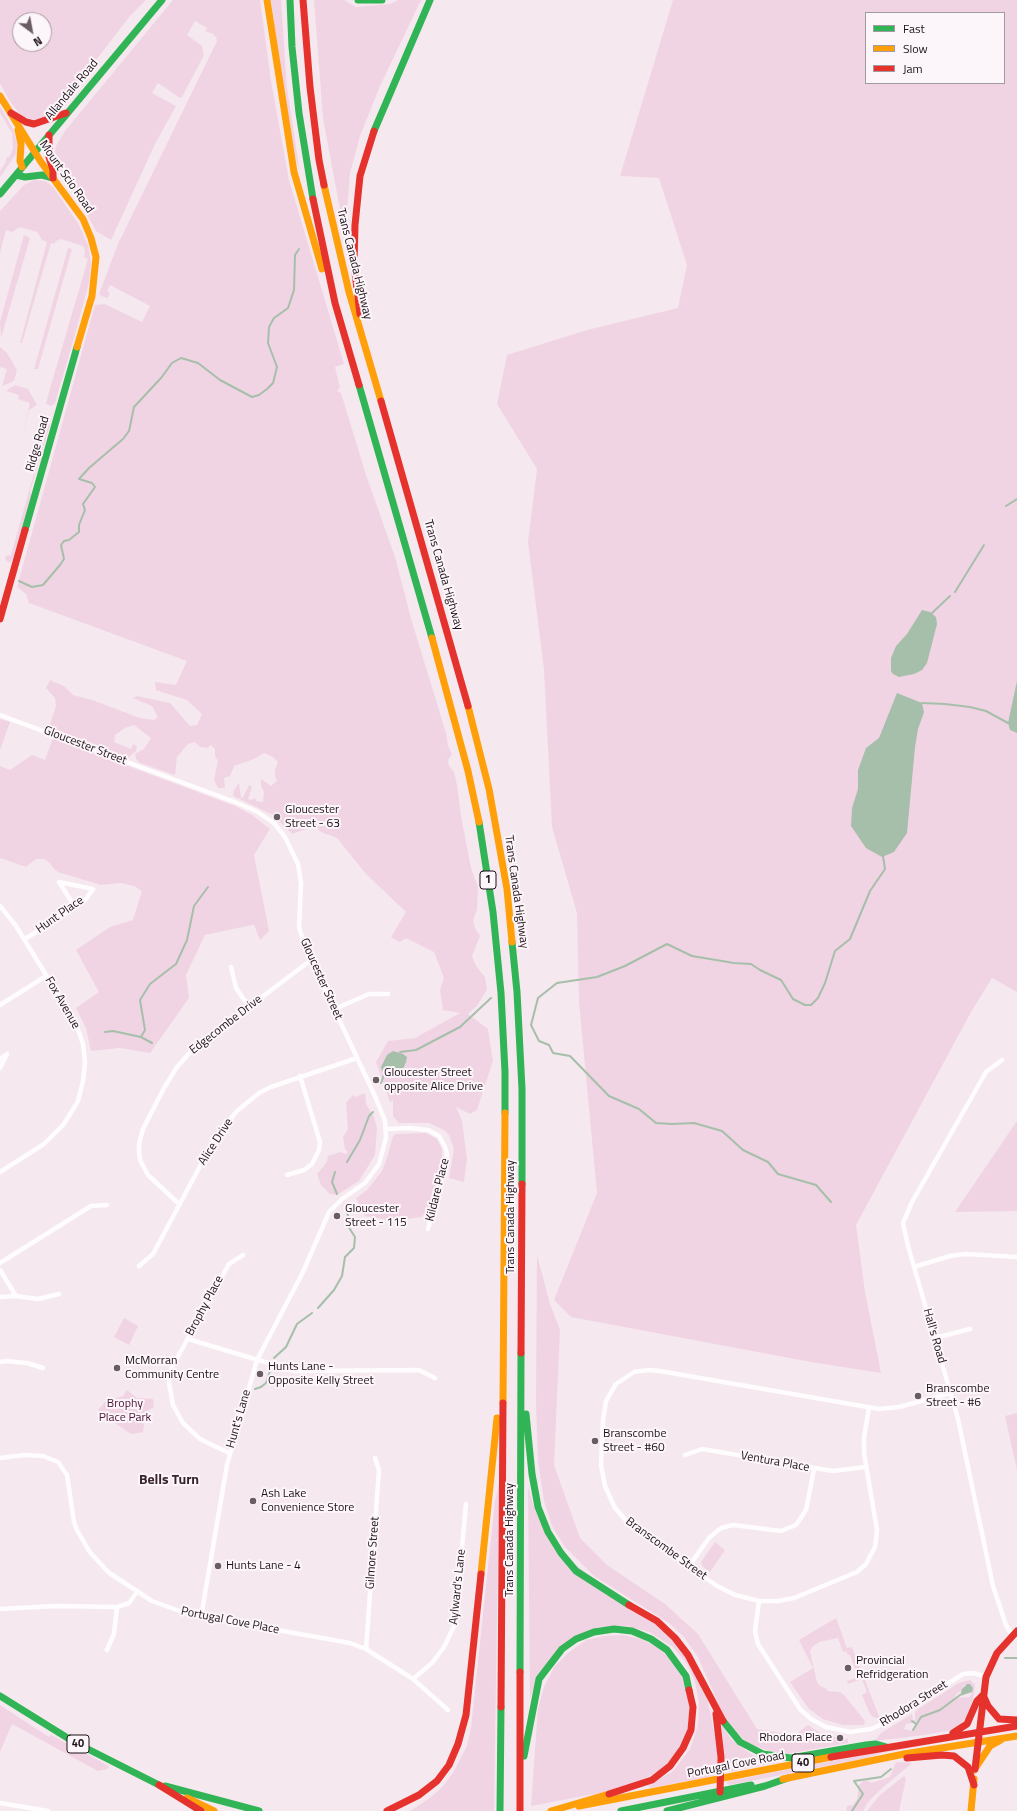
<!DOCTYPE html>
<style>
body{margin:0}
#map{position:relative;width:1017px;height:1811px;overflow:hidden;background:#f5e8ef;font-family:"Titillium Web",sans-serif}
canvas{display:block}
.legend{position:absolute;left:865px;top:12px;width:140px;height:72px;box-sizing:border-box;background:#fcf5f9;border:1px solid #a39a9f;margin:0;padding:5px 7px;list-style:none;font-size:12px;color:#1d1218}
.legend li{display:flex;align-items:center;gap:8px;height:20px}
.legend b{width:20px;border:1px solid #a39a9f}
.north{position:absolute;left:12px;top:12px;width:40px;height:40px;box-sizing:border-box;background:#fcf5f9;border:1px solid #a39a9f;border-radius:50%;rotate:148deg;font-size:11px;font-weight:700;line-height:16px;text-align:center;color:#1d1218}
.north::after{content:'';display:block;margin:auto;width:14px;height:18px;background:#695d63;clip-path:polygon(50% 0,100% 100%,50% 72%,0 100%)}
</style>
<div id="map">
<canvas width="1017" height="1811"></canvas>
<ul class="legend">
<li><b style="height:5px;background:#30b455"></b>Fast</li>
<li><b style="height:5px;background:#ff9f0a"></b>Slow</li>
<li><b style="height:5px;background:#e5322d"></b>Jam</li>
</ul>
<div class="north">N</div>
</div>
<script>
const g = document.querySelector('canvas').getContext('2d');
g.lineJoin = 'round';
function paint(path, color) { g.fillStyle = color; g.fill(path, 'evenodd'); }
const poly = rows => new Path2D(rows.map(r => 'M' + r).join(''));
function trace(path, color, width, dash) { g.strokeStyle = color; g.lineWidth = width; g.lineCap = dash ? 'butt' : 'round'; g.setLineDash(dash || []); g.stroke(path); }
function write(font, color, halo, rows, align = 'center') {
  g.font = font + ' "Titillium Web",sans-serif'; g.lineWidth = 4; g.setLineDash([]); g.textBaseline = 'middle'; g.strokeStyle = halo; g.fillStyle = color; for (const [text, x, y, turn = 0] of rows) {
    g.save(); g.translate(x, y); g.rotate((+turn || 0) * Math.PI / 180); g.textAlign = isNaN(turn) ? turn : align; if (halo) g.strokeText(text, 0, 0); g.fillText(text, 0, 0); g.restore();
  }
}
paint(poly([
 [0,0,146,0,130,16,56,112,51,116,37,121,21,116,9,100,0,83],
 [20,20,44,20,44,44,20,44],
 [173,0,260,0,271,81,289,180,344,364,335,367,340,387,337,391,341,393,366,475,395,557,412,622,446,733,448,746,452,754,448,760,449,766,454,772,457,785,461,816,471,868,478,887,477,910,473,920,475,928,480,936,472,956,476,966,485,977,487,989,477,1006,468,1014,488,1029,493,1061,477,1110,470,1114,456,1107,462,1121,467,1159,464,1182,449,1178,454,1149,449,1135,444,1130,429,1123,399,1123,393,1116,393,1100,390,1102,376,1062,388,1041,415,1038,460,1013,443,1010,440,990,444,978,434,952,406,938,400,942,391,937,406,912,366,874,337,838,321,832,315,826,292,834,273,815,233,796,234,790,239,783,241,798,243,797,249,785,252,787,248,799,251,800,255,798,256,801,263,802,264,792,261,786,261,779,271,786,277,781,275,776,275,769,278,762,273,757,264,753,254,759,234,766,230,776,224,778,225,788,218,788,214,780,218,761,215,756,215,749,211,745,207,748,200,747,195,742,188,744,177,757,175,775,140,763,136,759,135,754,144,749,151,738,134,725,125,728,115,735,114,742,131,749,133,744,137,746,136,751,128,758,49,727,56,706,55,698,46,688,50,680,64,686,73,695,92,700,140,718,154,720,158,717,152,706,133,698,137,696,170,703,190,726,197,725,202,714,187,700,156,690,155,682,176,685,187,661,29,603,26,594,17,587,95,305,105,304,142,322,150,306,110,285,107,291,110,292,108,298,101,296,99,294,118,244,217,41,216,37,213,34,205,31,207,28,195,21,187,35,202,46,204,55,182,97,180,98,158,83,152,93,176,106,155,144,111,240,96,231,84,209,59,171,54,159,56,146,65,131],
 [271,0,281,0,287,88,300,173,291,144],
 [314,0,344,0,356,7,390,4,398,0,421,0,380,86,360,136,350,173,345,236,323,118],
 [673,0,1017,0,1017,992,992,978,971,1012,856,1225,865,1292,881,1373,811,1362,571,1317,554,1300,597,1193,579,1002,577,913,552,827,544,670,528,542,537,469,497,404,507,355,587,330,678,308,687,265,659,178,620,176],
 [866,13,1004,13,1004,83,866,83],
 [0,106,13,129,17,144,16,154,0,177,0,171,6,162,6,158,9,157,13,149,12,133,0,113],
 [34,180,45,181,53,187,78,223,88,245,91,262,89,283,74,338,55,403,51,406,46,404,49,392,88,259,84,257,85,250,83,246,61,239,56,241,54,244,51,243,22,343,20,343,47,242,42,240,37,232,20,227,12,232,6,230,0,253,0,211,24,185],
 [24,235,30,238,1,338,0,322],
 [68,248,72,249,38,369,34,369],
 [0,347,7,353,17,370,14,381,2,386,7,369,0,367],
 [15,385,28,389,37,405,29,410,22,435,30,403,18,399,19,395,6,391],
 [45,422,48,422,50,425,30,491,32,497,13,559,9,563,5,559,6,556,11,555,46,431,46,428,41,428],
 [0,719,10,722,0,750],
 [53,738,235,806,252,815,270,829,254,855,269,931,260,940,254,925,252,925,205,935,186,975,189,998,150,1053,120,1048,91,1051,86,1028,76,1008,99,992,76,950,110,927,133,920,142,891,134,886,121,883,101,885,58,872,53,868,50,863,44,859,36,859,26,867,0,858,0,766,10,770,32,755,45,760],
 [365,1093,366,1104,374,1117,377,1128,375,1155,359,1181,337,1195,330,1194,321,1185,317,1174,327,1162,328,1156,340,1152,346,1154,348,1152,345,1149,343,1137,348,1129,346,1103,353,1095,356,1097],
 [1017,1121,1017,1211,955,1212],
 [426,1133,437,1139,442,1149,442,1163,427,1212,421,1217,393,1221,365,1216,356,1198,367,1190,382,1171,387,1158,393,1136,396,1134],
 [537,1255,550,1304,560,1330,554,1465,580,1538,607,1565,665,1604,698,1634,757,1729,795,1735,808,1725,823,1735,848,1739,848,1743,786,1754,772,1752,747,1743,725,1719,698,1657,684,1637,669,1623,594,1576,565,1547,552,1526,544,1501,538,1461,536,1402],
 [124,1318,138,1326,129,1345,114,1337],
 [127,1390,137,1398,153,1399,154,1407,139,1416,144,1424,143,1432,131,1434,100,1413,98,1410,105,1402,123,1396],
 [1017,1413,1017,1470,1005,1416],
 [499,1485,494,1811,410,1811,430,1798,443,1786,453,1773,467,1746,471,1728,495,1501],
 [528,1487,535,1510,554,1549,661,1628,686,1654,707,1698,711,1716,717,1749,717,1771,713,1776,651,1788,648,1786,673,1771,690,1749,698,1725,699,1703,695,1682,687,1664,673,1647,649,1632,627,1626,599,1627,577,1636,538,1674,530,1699],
 [715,1542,725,1550,710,1572,703,1567,701,1562],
 [836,1618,847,1648,852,1647,880,1719,873,1717,870,1714,862,1695,867,1692,862,1679,848,1684,847,1681,858,1677,850,1655,848,1655,846,1651,843,1652,838,1638,819,1642,812,1647,810,1652,817,1682,820,1686,827,1689,827,1691,840,1692,844,1695,865,1721,864,1725,843,1725,823,1719,809,1709,790,1682,813,1668,799,1640],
 [623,1635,641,1639,657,1647,668,1657,685,1681,690,1697,688,1728,683,1744,665,1767,644,1779,610,1791,531,1806,538,1708,544,1687,554,1667,568,1653,586,1640,604,1636],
 [970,1680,975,1685,973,1699,966,1718,959,1726,952,1730,924,1735,875,1741,881,1733,912,1714,913,1720,915,1720,915,1712,918,1709,959,1683],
 [970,1684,973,1688,970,1697,954,1698,957,1693,962,1691,964,1685],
 [925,1715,920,1719,913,1731,904,1729,906,1724,912,1723,913,1721,916,1723,919,1718],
 [0,1705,49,1737,51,1735,109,1766,107,1769,98,1771,12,1724,0,1752],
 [721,1724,732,1740,744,1749,755,1756,780,1762,727,1772],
 [962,1738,965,1738,887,1752,862,1759,730,1785,726,1783,729,1781,888,1750],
 [896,1762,912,1763,880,1790,868,1802,863,1811,846,1811,847,1806,853,1805,857,1799,859,1785,863,1781,867,1780,871,1783,890,1777],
 [904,1776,906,1779,899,1811,867,1811,880,1795]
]), '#f1d4e3');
paint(poly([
 [922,610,930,612,936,617,937,624,927,663,922,670,914,674,899,677,893,674,891,671,891,658,896,646,907,634],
 [1017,681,1017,733,1010,730,1008,723],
 [897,693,922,703,924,712,918,729,915,747,907,833,894,852,882,857,866,848,851,826,852,808,858,789,858,770,866,748,879,738],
 [393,1051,403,1054,407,1057,406,1062,403,1069,391,1074,382,1071,381,1067,387,1055],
 [967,1684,970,1684,973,1688,972,1692,960,1696,962,1689]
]), '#a6bfaa');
trace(poly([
 [1006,506,1017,499],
 [19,581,32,587,43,585,60,565,64,559,61,545,64,541,69,540,79,532,79,525,85,510,83,504,95,487,92,483,79,479,89,468,123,439,129,431,134,407,161,378,172,363,181,358,198,363,220,380,252,397,259,395,267,389,273,383,277,367,268,343,269,327,274,318,288,308,294,290,295,255,299,249],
 [955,592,984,545],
 [931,614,950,596],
 [922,703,945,704,970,707,986,711,1008,723],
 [105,1032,113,1031,141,1037,152,1043],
 [141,1037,145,1030,140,1000,150,984,176,964,187,940,194,906,208,887],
 [400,1052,416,1050,460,1027,491,998],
 [381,1083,385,1072],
 [347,1162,360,1140,369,1116,373,1112],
 [335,1172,332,1182,337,1194],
 [831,1202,816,1185,778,1174,768,1162,743,1150,722,1131,694,1123,672,1124,656,1123,639,1109,609,1096,570,1056,553,1053,549,1045,539,1041,531,1025,538,998,557,983,597,977,625,966,667,944,692,956,734,963,751,964,760,970,781,980,793,999,805,1005,811,1005,818,998,825,983,835,951,850,939,870,891,885,869,883,856],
 [318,1308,334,1290,342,1276,345,1257,354,1248,355,1237,348,1226,348,1215,345,1208],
 [274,1358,286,1347,297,1324,312,1313],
 [255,1389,261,1387,266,1383,270,1371],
 [1005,1658,1017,1658],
 [912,1721,916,1724],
 [913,1730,921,1717,940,1710,960,1695],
 [852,1811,863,1794,854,1781,881,1777,891,1769]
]), '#a6bfaa', 2);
trace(poly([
 [0,715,235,802,256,811,274,823,285,837,298,864,301,883,299,927,305,947,375,1096,385,1121,386,1138,379,1164,365,1183,342,1199,329,1212,303,1272,257,1360,227,1465,201,1617],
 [0,906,16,926,76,1024,83,1044,85,1062,83,1081,78,1101,64,1124,44,1144,0,1172],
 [25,939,75,907,86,899,93,889,59,882,75,907],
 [231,967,236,988,249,1007],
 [0,1005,46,976],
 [335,1009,369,994,388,994],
 [0,1059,7,1054,0,1068],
 [1002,1060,986,1072,912,1202,903,1223,908,1246,958,1419,993,1586,1006,1625,1012,1635],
 [387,1129,409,1128,428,1130,439,1136,445,1147,447,1154,446,1161,428,1229],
 [287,1175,304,1170,312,1164,319,1150,320,1142,317,1132,300,1076],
 [179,1204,148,1175,140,1160,139,1152,139,1144,143,1129,164,1088,177,1067,192,1050,311,960],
 [0,1263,91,1206,107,1205],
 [139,1266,153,1254,214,1140,237,1111,259,1093,271,1087,357,1058],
 [914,1267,950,1256,965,1254,1017,1257],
 [0,1270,16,1296],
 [0,1297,16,1296,38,1299,59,1294],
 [935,1338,970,1329],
 [188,1339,295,1371,419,1370,435,1378],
 [0,1362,6,1361,27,1363,43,1368],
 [869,1408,864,1437,864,1453,877,1530,875,1547,866,1564,857,1572,794,1598,778,1601,759,1601,735,1595,717,1586,630,1525,615,1508,605,1486,601,1465,603,1420,606,1401,616,1384,634,1372,649,1370,660,1371,879,1409,899,1407,951,1393],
 [229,1453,200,1439,183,1423,173,1405,169,1383,171,1369,229,1264,243,1255],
 [685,1455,702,1449,833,1471,866,1467],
 [0,1458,24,1455,43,1456,58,1462,67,1475,74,1522,77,1530,89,1551,108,1572,152,1601,188,1614,350,1643,366,1649,413,1679,448,1710],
 [689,1566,709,1538,721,1528,733,1525,781,1531,796,1525,806,1510,814,1469],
 [759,1601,755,1631,758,1644,800,1709,811,1719,826,1727,850,1732,871,1729,892,1720,963,1674,974,1673,986,1677],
 [0,1609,55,1606,117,1607,129,1603,137,1592],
 [366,1649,379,1470,375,1458],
 [107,1650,114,1634,117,1607],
 [413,1679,432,1663,444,1647,455,1624,466,1504],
 [0,1803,48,1811]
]), '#fefcfd', 4.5);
trace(poly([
 [290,0,292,47,299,113,313,199],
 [358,0,382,0],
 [374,131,430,0],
 [16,175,25,177,42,175,53,178],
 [0,194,162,0],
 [359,385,432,638],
 [25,530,77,347],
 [479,822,493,912,501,993,505,1072,505,1113],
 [512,942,517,992,522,1089,522,1184],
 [526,1414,532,1474,538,1507,548,1532,561,1553,576,1571,629,1605],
 [520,1672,521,1353],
 [0,1696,74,1742,163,1787],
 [723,1721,740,1742,763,1754,791,1758,866,1745,875,1744,886,1747],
 [524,1756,539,1679,562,1649,576,1639,594,1632,614,1629,632,1631,651,1639,667,1650,686,1676,689,1690],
 [165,1786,259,1811],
 [500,1811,501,1707],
 [621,1811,751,1785],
 [667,1811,765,1786,788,1778]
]), '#30b455', 7);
trace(poly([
 [267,0,294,172,322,269],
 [0,96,41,162,83,219,91,238,96,257,92,296,77,347],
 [18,130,21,144,20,161,22,167],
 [324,185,349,292,381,401],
 [432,638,468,771,479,822],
 [468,706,489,789,507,889,512,942],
 [503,1403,505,1113],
 [481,1574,497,1418],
 [974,1770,990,1746,1001,1740],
 [783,1779,904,1754,1017,1736],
 [187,1798,214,1811],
 [579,1806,831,1757],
 [551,1811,609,1794],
 [971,1811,974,1779]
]), '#ff9f0a', 7);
trace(poly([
 [303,0,310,87,319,160,324,185],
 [11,113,26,122,34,124,66,113],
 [49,135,49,157,53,170,53,178],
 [313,199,335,303,359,385],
 [360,314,354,264,355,225,360,176,374,131],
 [381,401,468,706],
 [0,619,25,530],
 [521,1353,522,1184],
 [629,1605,657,1621,675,1638,688,1655,723,1721],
 [501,1707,503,1403],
 [716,1714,721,1757,720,1792],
 [953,1733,967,1724,977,1701,983,1695,988,1706,999,1719,1017,1720],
 [831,1757,1017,1726],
 [907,1758,942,1755,954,1756,968,1767,974,1785],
 [975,1769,986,1677,997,1653,1017,1631],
 [159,1785,201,1811],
 [609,1794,652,1780,670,1766,683,1748,691,1730,693,1707,689,1690],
 [387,1811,419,1795,437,1781,449,1765,458,1744,466,1715,481,1574],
 [520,1811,520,1672]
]), '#e5322d', 7);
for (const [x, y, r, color] of [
 [277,817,4,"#695d63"],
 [376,1080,4,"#695d63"],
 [337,1216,4,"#695d63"],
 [117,1368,4,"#695d63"],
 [260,1374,4,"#695d63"],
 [918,1396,4,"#695d63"],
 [595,1441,4,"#695d63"],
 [253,1501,4,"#695d63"],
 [218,1566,4,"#695d63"],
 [848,1668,4,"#695d63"],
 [840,1738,4,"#695d63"]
]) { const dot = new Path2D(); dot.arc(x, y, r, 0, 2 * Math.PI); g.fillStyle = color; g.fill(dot); trace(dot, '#fcf5f9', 1.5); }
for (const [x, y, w] of [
 [488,880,16],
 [78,1744,22],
 [803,1763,22]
]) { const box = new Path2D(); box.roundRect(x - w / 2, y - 9, w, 18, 3); g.fillStyle = '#fcf5f9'; g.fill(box); trace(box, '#1d1218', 1); }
write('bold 11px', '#1d1218', null, [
 ["1",488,880],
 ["40",78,1744],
 ["40",803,1763]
]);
write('12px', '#1d1218', '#fcf5f9', [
 ["Allandale Road",72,90,-50],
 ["Mount Scio Road",66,177,55],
 ["Trans Canada Highway",354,264,76],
 ["Ridge Road",38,444,-74],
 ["Trans Canada Highway",443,575,74],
 ["Gloucester Street",85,746,21],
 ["Trans Canada Highway",516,892,82],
 ["Hunt Place",60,915,-35],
 ["Gloucester Street",321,979,66],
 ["Fox Avenue",62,1003,60],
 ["Edgecombe Drive",226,1025,-38],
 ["Alice Drive",216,1142,-57],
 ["Kildare Place",438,1190,-76],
 ["Trans Canada Highway",511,1217,-90],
 ["Brophy Place",205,1306,-62],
 ["Hall's Road",934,1336,74],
 ["Hunt's Lane",239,1419,-74],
 ["Ventura Place",775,1462,10],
 ["Trans Canada Highway",510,1540,-90],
 ["Branscombe Street",666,1549,36],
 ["Gilmore Street",373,1553,-86],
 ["Aylward's Lane",458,1587,-84],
 ["Portugal Cove Place",230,1621,11],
 ["Rhodora Street",914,1704,-32],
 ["Portugal Cove Road",736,1765,-11]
]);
write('12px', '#1d1218', '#fcf5f9', [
 ["Gloucester",285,810],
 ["Street - 63",285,824],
 ["Gloucester Street",384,1073],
 ["opposite Alice Drive",384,1087],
 ["Gloucester",345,1209],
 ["Street - 115",345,1223],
 ["McMorran",125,1361],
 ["Community Centre",125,1375],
 ["Hunts Lane -",268,1367],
 ["Opposite Kelly Street",268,1381],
 ["Branscombe",926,1389],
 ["Street - #6",926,1403],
 ["Branscombe",603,1434],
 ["Street - #60",603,1448],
 ["Ash Lake",261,1494],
 ["Convenience Store",261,1508],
 ["Hunts Lane - 4",226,1566],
 ["Provincial",856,1661],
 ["Refridgeration",856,1675],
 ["Rhodora Place",832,1738,"right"]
], 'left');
write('12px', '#4e163a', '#fcf5f9', [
 ["Brophy",125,1404],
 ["Place Park",125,1418]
]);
write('bold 14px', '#3a2330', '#fcf5f9', [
 ["Bells Turn",169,1481]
]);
</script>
